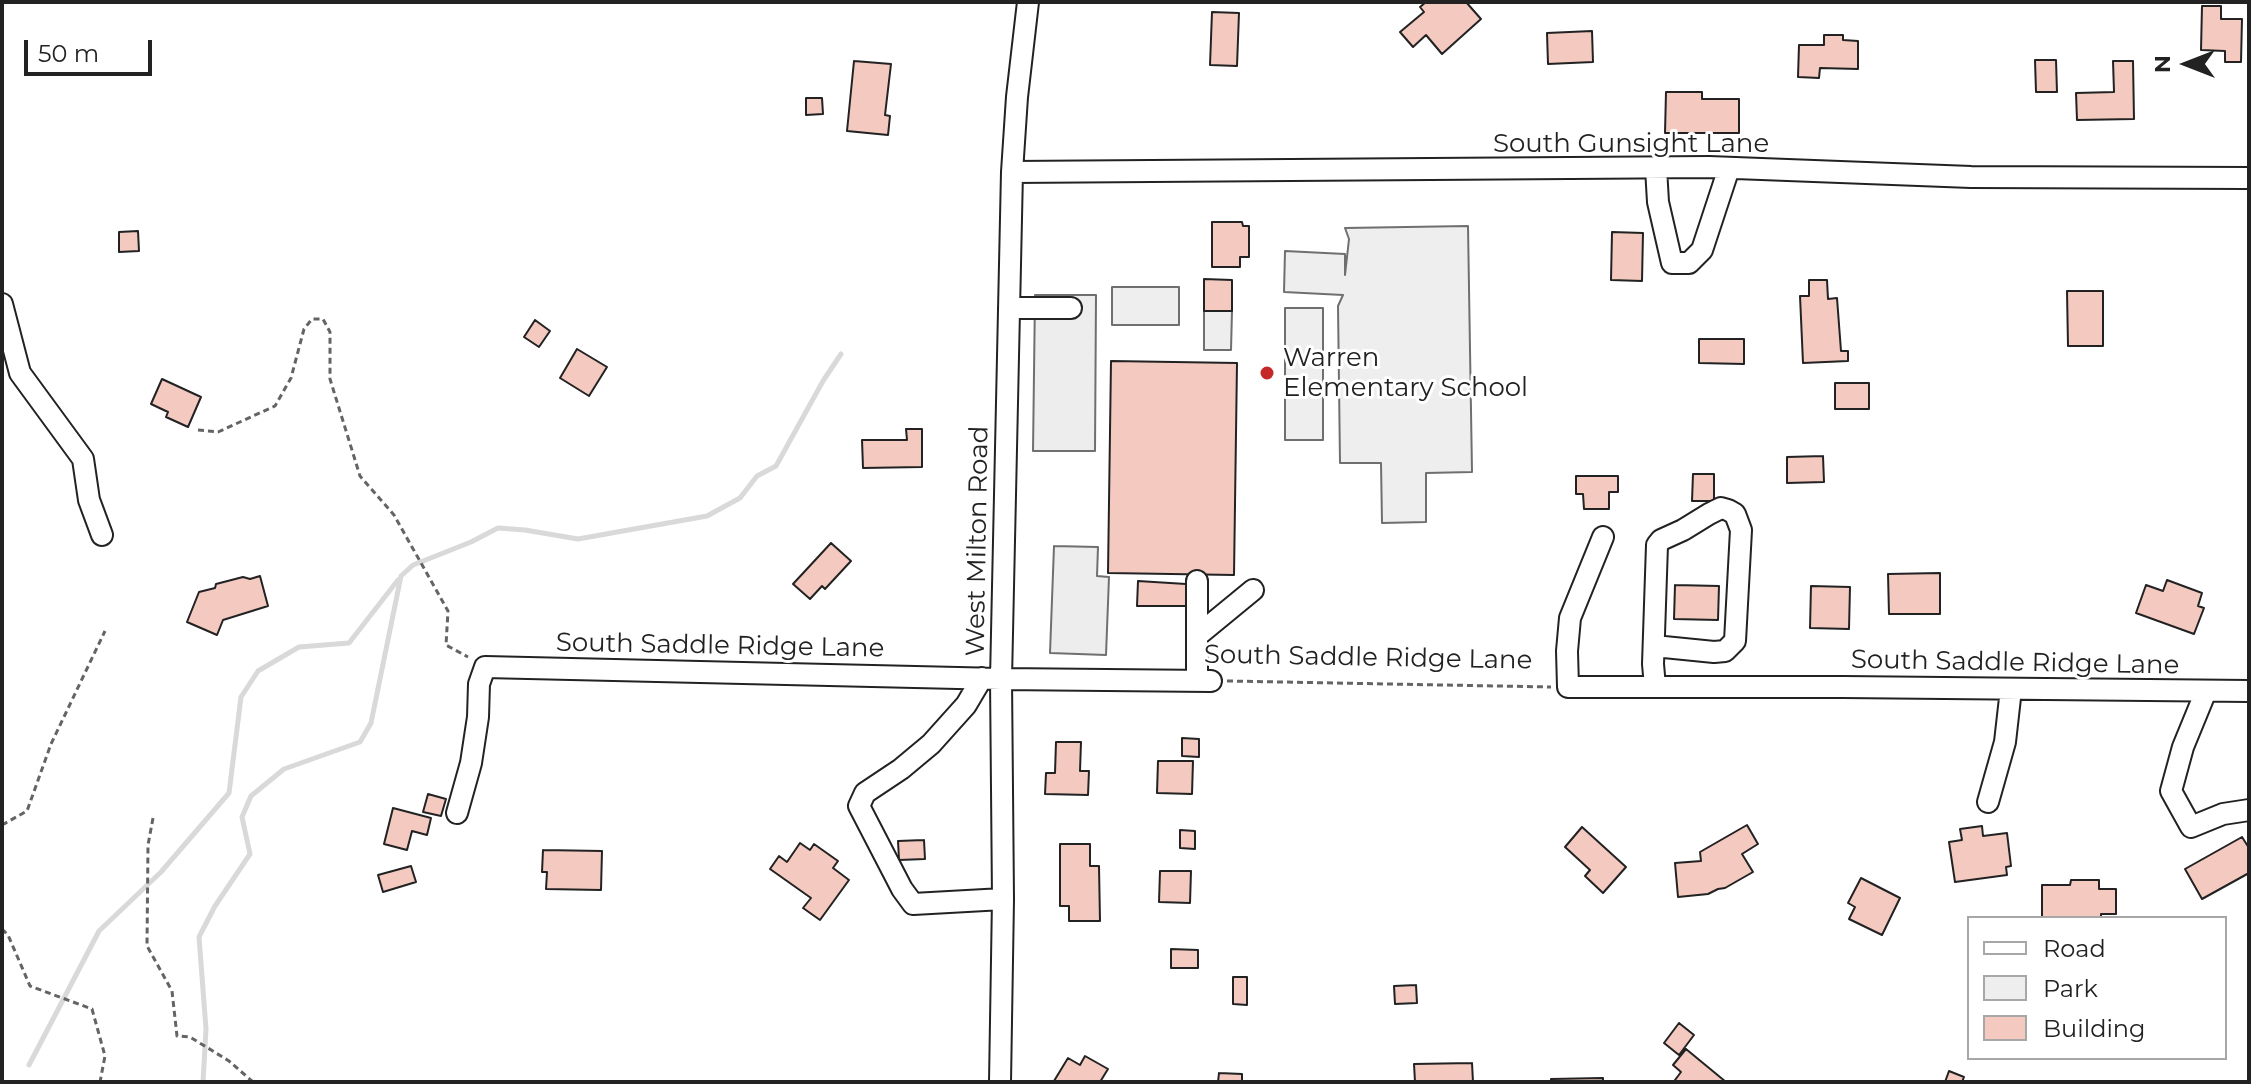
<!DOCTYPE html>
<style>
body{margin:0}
#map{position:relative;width:2251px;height:1084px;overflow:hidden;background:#fff;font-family:Montserrat,sans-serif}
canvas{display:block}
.frame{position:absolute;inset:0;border:4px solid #222;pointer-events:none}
.legend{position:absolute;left:1967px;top:916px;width:260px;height:144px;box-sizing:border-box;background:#fff;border:2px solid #a7a7a7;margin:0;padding:10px 14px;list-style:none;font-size:24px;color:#222}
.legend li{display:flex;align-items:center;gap:16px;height:40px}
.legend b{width:40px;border:2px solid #a7a7a7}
.north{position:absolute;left:2147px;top:24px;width:80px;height:80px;-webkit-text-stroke:6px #fff;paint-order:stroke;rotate:270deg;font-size:22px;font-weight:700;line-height:32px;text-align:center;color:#222}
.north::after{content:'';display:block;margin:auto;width:28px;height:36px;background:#222;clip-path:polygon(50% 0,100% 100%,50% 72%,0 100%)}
.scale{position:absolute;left:24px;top:40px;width:128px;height:36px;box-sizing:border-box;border:4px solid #222;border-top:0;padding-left:10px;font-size:24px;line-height:28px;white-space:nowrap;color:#222;-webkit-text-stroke:6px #fff;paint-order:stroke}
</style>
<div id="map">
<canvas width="2251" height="1084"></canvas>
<div class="frame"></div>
<ul class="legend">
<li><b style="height:10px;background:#fff"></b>Road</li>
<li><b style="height:22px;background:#eee"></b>Park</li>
<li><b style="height:22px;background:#f3c9c0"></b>Building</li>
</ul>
<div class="north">N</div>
<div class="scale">50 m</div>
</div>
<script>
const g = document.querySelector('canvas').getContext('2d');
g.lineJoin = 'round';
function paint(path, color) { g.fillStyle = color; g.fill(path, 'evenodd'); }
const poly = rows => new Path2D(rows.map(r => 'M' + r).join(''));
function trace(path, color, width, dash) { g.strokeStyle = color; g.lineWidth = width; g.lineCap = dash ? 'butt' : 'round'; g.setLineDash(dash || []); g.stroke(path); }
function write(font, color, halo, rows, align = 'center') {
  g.font = font + ' Montserrat,sans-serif'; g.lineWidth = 6; g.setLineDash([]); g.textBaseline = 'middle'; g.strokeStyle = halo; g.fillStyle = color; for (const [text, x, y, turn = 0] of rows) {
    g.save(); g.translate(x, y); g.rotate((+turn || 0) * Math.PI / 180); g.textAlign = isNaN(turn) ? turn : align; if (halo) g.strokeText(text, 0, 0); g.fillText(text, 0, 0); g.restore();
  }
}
const green = poly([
 [1468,226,1472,472,1426,473,1426,522,1382,523,1381,463,1340,463,1338,306,1343,295,1284,292,1285,251,1345,254,1345,275,1349,239,1345,228,1468,226],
 [1112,287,1179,287,1179,325,1112,325,1112,287],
 [1285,308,1323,308,1323,440,1285,440,1285,308],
 [1204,311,1232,311,1231,350,1204,350,1204,311]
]);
paint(green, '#eee');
trace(green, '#6f6f6f', 2);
const parking = poly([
 [1035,295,1096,295,1095,451,1033,451,1035,295],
 [1054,546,1098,547,1097,576,1109,577,1106,655,1050,653,1054,546]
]);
paint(parking, '#ededed');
trace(parking, '#6f6f6f', 2);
trace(poly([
 [29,1065,99,931,161,872,229,793,241,697,258,671,299,647,349,643,398,580],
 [203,1082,206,1029,199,937,215,906,250,854,242,817,251,796,284,769,360,742,371,723,401,576,413,565,471,542,498,528,525,530,578,539,707,516,740,498,757,476,776,466,823,381,841,354]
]), '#d9d9d9', 5);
const building = poly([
 [1426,2,1466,2,1481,19,1442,54,1426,35,1413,47,1400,32,1424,12,1420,7,1426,2],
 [2202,6,2221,6,2221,19,2242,19,2241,62,2225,62,2225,51,2201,50,2202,6],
 [1212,12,1239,13,1237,66,1210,65,1212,12],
 [1592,31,1593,62,1548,64,1547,33,1592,31],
 [1824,35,1843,35,1843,40,1858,41,1858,69,1820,68,1819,78,1798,77,1799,45,1824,45,1824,35],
 [2035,60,2056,60,2057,92,2036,92,2035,60],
 [854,61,891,64,885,115,890,116,888,135,847,131,854,61],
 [2113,61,2133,61,2134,119,2077,120,2076,93,2114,92,2113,61],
 [1666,92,1702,92,1702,99,1739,99,1739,133,1665,133,1666,92],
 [806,98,822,98,823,114,806,115,806,98],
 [1212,222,1242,222,1243,226,1249,226,1249,257,1240,257,1240,267,1212,267,1212,222],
 [138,231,139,251,119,252,119,232,138,231],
 [1612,232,1643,233,1642,281,1611,280,1612,232],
 [1204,279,1232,280,1232,311,1204,311,1204,279],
 [1809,280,1827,280,1828,299,1837,298,1841,351,1848,351,1848,361,1803,363,1800,296,1809,296,1809,280],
 [2067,291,2103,291,2103,346,2068,346,2067,291],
 [535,320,550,331,539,347,524,337,535,320],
 [1699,339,1744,339,1744,364,1699,363,1699,339],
 [577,349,607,367,589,396,560,378,577,349],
 [1111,361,1237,363,1234,575,1108,573,1111,361],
 [162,379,201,397,188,427,166,417,168,412,151,404,162,379],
 [1835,383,1869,383,1869,409,1835,409,1835,383],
 [906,429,922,429,922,467,863,468,862,440,907,440,906,429],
 [1823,456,1824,482,1787,483,1787,457,1823,456],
 [1693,474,1714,474,1714,501,1692,501,1693,474],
 [1576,476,1618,476,1618,492,1609,492,1609,509,1584,509,1583,494,1576,494,1576,476],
 [831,543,851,561,825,589,822,586,810,599,793,584,831,543],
 [1940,573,1940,614,1889,614,1888,574,1940,573],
 [260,576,268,606,223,620,217,635,187,622,199,592,215,588,216,584,243,577,250,579,260,576],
 [2167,580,2202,593,2198,606,2204,608,2194,634,2136,613,2146,585,2163,591,2167,580],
 [1138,581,1186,584,1186,606,1137,606,1138,581],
 [1675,585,1719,586,1718,620,1674,619,1675,585],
 [1811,586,1850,587,1849,629,1810,628,1811,586],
 [1182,738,1199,739,1199,757,1182,756,1182,738],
 [1056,742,1081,742,1080,771,1089,771,1088,795,1045,794,1046,773,1055,773,1056,742],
 [1158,761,1193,761,1192,794,1157,793,1158,761],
 [428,794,446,799,441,816,423,812,428,794],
 [393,808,431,818,427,835,412,831,407,850,384,844,393,808],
 [1747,825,1758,844,1742,854,1753,872,1725,888,1718,889,1708,894,1678,897,1675,863,1701,861,1700,852,1747,825],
 [1982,826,1983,836,2007,833,2011,866,2006,867,2007,875,1955,882,1949,842,1962,840,1960,829,1982,826],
 [1582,827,1626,867,1603,893,1585,876,1590,870,1565,847,1582,827],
 [1180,830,1195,831,1195,849,1180,848,1180,830],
 [2242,837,2249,848,2249,873,2202,899,2185,869,2242,837],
 [924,840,925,859,899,860,898,841,924,840],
 [800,843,810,850,814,844,838,861,833,868,849,880,820,920,803,908,811,898,770,869,779,856,787,862,800,843],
 [1060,844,1090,844,1090,866,1099,866,1100,921,1069,921,1069,906,1060,906,1060,844],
 [543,850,602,851,601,890,546,889,547,872,542,872,543,850],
 [411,866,416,882,383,892,378,875,411,866],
 [1160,871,1191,871,1190,903,1159,902,1160,871],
 [1861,878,1900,898,1882,935,1849,919,1855,907,1848,903,1861,878],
 [2071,880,2099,880,2099,889,2116,889,2116,914,2101,914,2101,918,2042,918,2042,885,2070,885,2071,880],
 [1171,949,1198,950,1198,968,1171,968,1171,949],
 [1233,977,1247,977,1247,1005,1233,1004,1233,977],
 [1416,985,1417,1003,1395,1004,1394,986,1416,985],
 [1679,1023,1694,1035,1679,1055,1664,1043,1679,1023],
 [1686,1049,1726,1082,1678,1082,1675,1080,1681,1072,1673,1065,1686,1049],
 [1085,1056,1108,1069,1100,1082,1054,1081,1068,1058,1080,1065,1085,1056],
 [1472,1063,1473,1082,1415,1082,1414,1064,1472,1063],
 [1949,1071,1964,1077,1962,1082,1945,1082,1949,1071],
 [1219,1073,1242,1074,1242,1082,1218,1082,1219,1073],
 [1603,1078,1603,1082,1551,1082,1551,1079,1603,1078]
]);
paint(building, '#f3c9c0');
trace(building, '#222', 2);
const minor = poly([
 [1656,168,1658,202,1672,263,1689,263,1702,250,1729,168],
 [1012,172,1709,167,1971,177,2249,178],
 [2,304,20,373,83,459,89,500,102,535],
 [1009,308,1071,308],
 [1603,537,1570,618,1567,651,1568,687,1843,687,2249,691],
 [1197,636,1253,590],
 [1654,646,1714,652,1725,651,1735,641,1741,530,1735,514,1728,510,1721,508,1709,514,1683,530,1661,540,1657,545,1653,664,1655,687],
 [982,678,966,705,931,744,901,769,865,793,859,806,902,889,913,904,1003,899],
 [1197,680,1197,581],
 [2206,691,2183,747,2171,791,2191,827,2223,814,2249,810],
 [1988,802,2005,742,2011,689],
 [457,813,471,763,478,717,479,684,485,667,1001,679,1211,681],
 [1000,1082,1003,899,1001,679,1012,172,1017,97,1028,2]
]);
trace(minor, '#222', 24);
trace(poly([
 [198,430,218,432,275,406,291,378,304,329,312,319,323,319,330,332,330,379,360,476,394,515,448,611,446,645,468,657],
 [1227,681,1551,687],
 [153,818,148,845,147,946,172,991,177,1036,190,1037,229,1061,253,1082],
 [2,825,27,811,51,744,105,631],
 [2,929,8,935,30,986,92,1009,105,1056,100,1082]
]), '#646464', 3, [6, 4]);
trace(minor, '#fff', 20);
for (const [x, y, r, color] of [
 [1267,373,8,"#c62828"]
]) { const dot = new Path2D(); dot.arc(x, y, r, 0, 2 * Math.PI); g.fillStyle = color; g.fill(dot); trace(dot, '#fff', 3); }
write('26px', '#222', '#fff', [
 ["South Gunsight Lane",1631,144],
 ["West Milton Road",978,541,-89],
 ["South Saddle Ridge Lane",720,646,1],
 ["South Saddle Ridge Lane",1368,658,1],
 ["South Saddle Ridge Lane",2015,663,1]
]);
write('26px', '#222', '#fff', [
 ["Warren",1283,358],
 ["Elementary School",1283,388]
], 'left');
</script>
